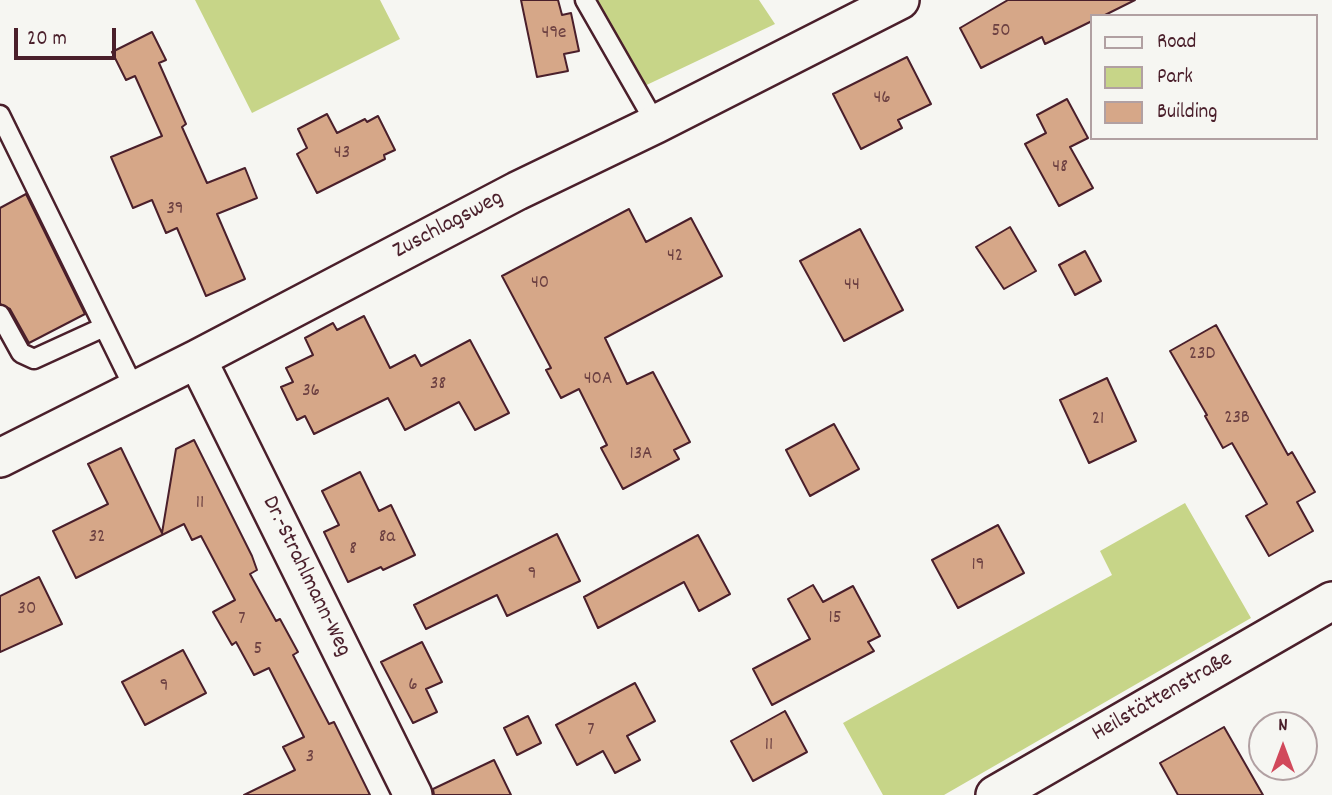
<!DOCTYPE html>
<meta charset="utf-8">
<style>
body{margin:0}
#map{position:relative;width:1332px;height:795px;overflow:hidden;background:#f6f6f2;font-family:Dekko,sans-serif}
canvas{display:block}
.legend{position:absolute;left:1090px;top:14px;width:228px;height:126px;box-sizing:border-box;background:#f6f6f2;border:2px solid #b1a0a2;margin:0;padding:9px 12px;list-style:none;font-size:21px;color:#4a1f2b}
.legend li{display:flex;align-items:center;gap:14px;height:35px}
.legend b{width:35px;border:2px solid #b1a0a2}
.north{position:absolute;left:1248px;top:711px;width:70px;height:70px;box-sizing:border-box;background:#f6f6f2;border:2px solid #b1a0a2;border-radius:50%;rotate:0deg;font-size:19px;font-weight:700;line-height:28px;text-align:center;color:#4a1f2b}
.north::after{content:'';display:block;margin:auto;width:24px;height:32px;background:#d1495b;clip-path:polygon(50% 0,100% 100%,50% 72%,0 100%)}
.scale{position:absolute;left:14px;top:28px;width:102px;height:32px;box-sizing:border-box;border:4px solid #4a1f2b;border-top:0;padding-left:9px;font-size:21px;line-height:24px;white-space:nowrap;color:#4a1f2b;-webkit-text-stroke:5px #f6f6f2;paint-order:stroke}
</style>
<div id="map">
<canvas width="1332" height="795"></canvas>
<ul class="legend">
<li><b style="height:9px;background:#f6f6f2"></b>Road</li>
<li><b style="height:19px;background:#c7d588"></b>Park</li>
<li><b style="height:19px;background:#d6a788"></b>Building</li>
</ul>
<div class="north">N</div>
<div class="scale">20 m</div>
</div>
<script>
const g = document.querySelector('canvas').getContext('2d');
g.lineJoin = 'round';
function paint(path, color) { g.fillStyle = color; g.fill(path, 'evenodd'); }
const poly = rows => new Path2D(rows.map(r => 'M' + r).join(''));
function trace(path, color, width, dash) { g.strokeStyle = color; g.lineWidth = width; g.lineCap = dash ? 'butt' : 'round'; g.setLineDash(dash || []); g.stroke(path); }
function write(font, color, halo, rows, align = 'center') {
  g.font = font + ' Dekko,sans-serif'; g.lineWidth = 7; g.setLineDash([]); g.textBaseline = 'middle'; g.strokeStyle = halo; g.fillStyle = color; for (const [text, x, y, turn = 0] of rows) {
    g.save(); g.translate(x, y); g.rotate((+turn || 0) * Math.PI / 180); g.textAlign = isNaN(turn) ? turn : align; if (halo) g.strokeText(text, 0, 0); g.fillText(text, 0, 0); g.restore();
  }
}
paint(poly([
 [195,0,380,0,400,39,252,113],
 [590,0,759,0,775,24,636,90],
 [1185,503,1251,618,944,795,883,795,843,723,1112,575,1100,551]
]), '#c7d588');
const building = poly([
 [521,0,558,0,562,15,571,13,579,51,564,54,568,71,537,77,521,0],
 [1008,0,1135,0,1103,16,1092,16,1092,21,1045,44,1042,37,981,68,960,28,1008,0],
 [152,32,166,60,159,63,186,124,182,127,207,183,245,168,257,198,217,214,245,279,206,296,177,228,166,233,152,200,133,208,111,157,162,136,135,76,126,80,112,52,152,32],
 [907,57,931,104,898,120,902,128,861,149,833,94,907,57],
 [1067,99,1088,138,1070,147,1093,188,1059,206,1025,144,1046,133,1037,115,1067,99],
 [327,114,337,133,365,119,367,122,378,116,395,150,384,155,385,159,317,193,297,154,307,148,298,129,327,114],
 [26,194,85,314,29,343,10,309,0,304,0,208,26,194],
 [629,209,646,242,691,218,722,276,605,338,627,384,653,372,690,442,674,450,679,459,623,489,601,448,607,445,579,389,561,398,546,370,551,368,502,276,629,209],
 [1010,227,1036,271,1004,289,976,247,1010,227],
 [860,229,903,310,844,341,800,261,860,229],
 [1085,251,1101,281,1075,295,1059,265,1085,251],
 [364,316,390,368,415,355,421,366,470,340,509,413,475,430,459,402,405,430,388,398,314,434,305,416,297,420,281,387,293,382,286,368,313,355,305,338,333,323,337,330,364,316],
 [1216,325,1288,455,1292,452,1315,492,1297,502,1313,531,1269,556,1246,516,1267,504,1232,443,1223,448,1205,416,1207,415,1170,351,1216,325],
 [1107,378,1136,441,1089,463,1060,400,1107,378],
 [834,424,859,469,810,496,786,450,834,424],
 [194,440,252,556,257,570,250,574,276,621,280,619,298,652,293,655,329,724,334,722,370,795,244,795,295,770,283,747,304,737,269,668,254,675,236,642,232,645,213,612,235,600,201,536,192,540,184,524,76,578,53,531,108,504,88,464,121,448,162,533,176,449,194,440],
 [360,472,379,511,391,505,415,555,383,570,381,567,348,582,324,532,339,525,322,491,360,472],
 [998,525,1024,573,958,608,932,560,998,525],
 [557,534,580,581,507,616,497,595,426,629,414,605,557,534],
 [698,535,730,594,699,611,684,582,598,628,584,597,698,535],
 [39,577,62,624,0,652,0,596,39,577],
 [813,585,823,602,853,586,880,636,868,642,874,651,772,705,753,669,810,639,788,599,813,585],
 [422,642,442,682,426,689,437,712,413,723,381,662,422,642],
 [183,650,206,693,145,725,122,682,183,650],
 [635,683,655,721,627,736,640,760,615,773,603,751,577,765,556,725,635,683],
 [785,711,807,752,753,781,731,741,785,711],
 [528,716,541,743,517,755,504,728,528,716],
 [1224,727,1263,795,1178,795,1160,763,1224,727],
 [494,760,511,795,434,795,433,789,494,760]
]);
paint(building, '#d6a788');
trace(building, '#4a1f2b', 2);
const service = poly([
 [585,0,656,124],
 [0,115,135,390],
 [0,315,21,353,34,359,104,327]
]);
const minor = poly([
 [197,359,413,795],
 [0,458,197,359,517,191,656,124,900,0],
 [995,795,1332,601]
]);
trace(service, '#4a1f2b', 23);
trace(minor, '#4a1f2b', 42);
trace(service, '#f6f6f2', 18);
trace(minor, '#f6f6f2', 37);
write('19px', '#6d4142', null, [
 ["50",1001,32],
 ["49e",554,34],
 ["46",882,99],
 ["43",342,154],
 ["48",1060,168],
 ["39",175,210],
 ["42",675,257],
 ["40",540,284],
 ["44",852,286],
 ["23D",1202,355],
 ["40A",598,380],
 ["38",438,385],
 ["36",311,392],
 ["23B",1237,419],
 ["21",1098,420],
 ["13A",641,455],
 ["11",200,504],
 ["32",97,538],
 ["8a",387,538],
 ["8",353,550],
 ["19",978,566],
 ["9",532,575],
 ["30",27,610],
 ["15",835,619],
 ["7",242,620],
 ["5",258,650],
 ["6",413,686],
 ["9",164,687],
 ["7",591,731],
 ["11",769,746],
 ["3",310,758]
]);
write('23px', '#4a1f2b', '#f6f6f2', [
 ["Zuschlagsweg",449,226,-28],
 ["Dr.-Strahlmann-Weg",305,577,64],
 ["Heilstättenstraße",1163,698,-30]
]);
</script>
